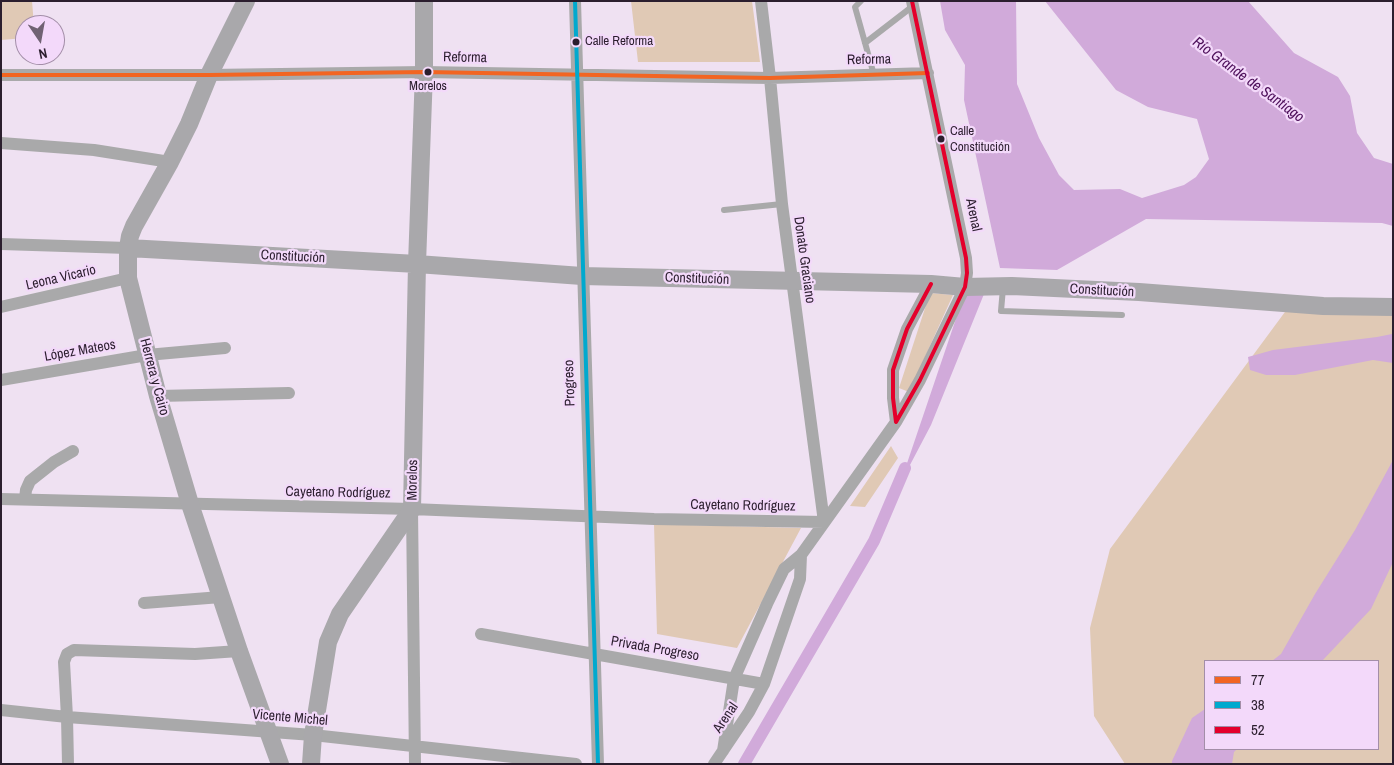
<!DOCTYPE html>
<meta charset="utf-8">
<style>
body{margin:0}
#map{position:relative;width:1394px;height:765px;overflow:hidden;background:#efe1f2;font-family:"Archivo Narrow",sans-serif}
canvas{display:block}
.frame{position:absolute;inset:0;border:2px solid #2b1e2e;pointer-events:none}
.legend{position:absolute;left:1204px;top:660px;width:175px;height:90px;box-sizing:border-box;background:#f3d9fa;border:1px solid #a38ea8;margin:0;padding:6px 9px;list-style:none;font-size:15px;color:#2b1e2e}
.legend li{display:flex;align-items:center;gap:10px;height:25px}
.legend b{width:25px;border:1px solid #a38ea8}
.north{position:absolute;left:15px;top:15px;width:50px;height:50px;box-sizing:border-box;background:#f3d9fa;border:1px solid #a38ea8;border-radius:50%;rotate:168deg;font-size:14px;font-weight:700;line-height:20px;text-align:center;color:#2b1e2e}
.north::after{content:'';display:block;margin:auto;width:18px;height:22px;background:#706273;clip-path:polygon(50% 0,100% 100%,50% 72%,0 100%)}
</style>
<div id="map">
<canvas width="1394" height="765"></canvas>
<div class="frame"></div>
<ul class="legend">
<li><b style="height:6px;background:#f26522"></b>77</li>
<li><b style="height:6px;background:#00a9ce"></b>38</li>
<li><b style="height:6px;background:#e4002b"></b>52</li>
</ul>
<div class="north">N</div>
</div>
<script>
const g = document.querySelector('canvas').getContext('2d');
g.lineJoin = 'round';
function paint(path, color) { g.fillStyle = color; g.fill(path, 'evenodd'); }
const poly = rows => new Path2D(rows.map(r => 'M' + r).join(''));
function trace(path, color, width, dash) { g.strokeStyle = color; g.lineWidth = width; g.lineCap = dash ? 'butt' : 'round'; g.setLineDash(dash || []); g.stroke(path); }
function write(font, color, halo, rows, align = 'center') {
  g.font = font + ' "Archivo Narrow",sans-serif'; g.lineWidth = 4.5; g.setLineDash([]); g.textBaseline = 'middle'; g.strokeStyle = halo; g.fillStyle = color; for (const [text, x, y, turn = 0] of rows) {
    g.save(); g.translate(x, y); g.rotate((+turn || 0) * Math.PI / 180); g.textAlign = isNaN(turn) ? turn : align; if (halo) g.strokeText(text, 0, 0); g.fillText(text, 0, 0); g.restore();
  }
}
paint(poly([
 [1,1,32,1,34,25,25,25,25,38,1,40],
 [631,1,752,1,760,62,638,62],
 [930,293,953,295,909,392,899,388],
 [1296,297,1393,300,1393,764,1125,764,1094,716,1090,628,1110,549],
 [1205,661,1378,661,1378,749,1205,749],
 [891,446,898,458,865,507,850,506],
 [654,524,801,528,737,648,657,634]
]), '#e0c9b5');
paint(poly([
 [940,1,1016,1,1017,84,1039,138,1059,175,1074,190,1120,189,1142,198,1184,185,1196,177,1209,159,1197,119,1148,107,1116,90,1045,1,1248,1,1294,53,1338,77,1350,96,1357,133,1374,158,1393,164,1393,226,1382,223,1146,219,1057,270,1000,268,964,100,965,65,945,30],
 [984,294,931,425,900,484,964,295],
 [1393,332,1393,363,1373,360,1295,375,1266,375,1250,370,1248,357,1273,350,1377,337,1392,334],
 [1393,460,1393,562,1371,609,1322,661,1272,661,1281,654,1315,594,1355,530],
 [1205,709,1205,749,1237,749,1234,752,1232,764,1172,764,1172,761,1192,718]
]), '#d1aada');
trace(poly([
 [744,764,874,541,905,468]
]), '#d1aada', 12);
trace(poly([
 [861,1,855,7,874,75],
 [865,43,913,6],
 [724,210,782,204],
 [1003,288,1001,311,1122,315]
]), '#a9a9aa', 6);
trace(poly([
 [575,1,598,764],
 [912,1,966,258,967,273,965,287,920,380,896,422,893,398,893,370,907,329,931,284],
 [1,75,209,75,424,72,770,78,928,73],
 [1,143,94,150,170,162],
 [1,244,128,248],
 [1,307,128,278],
 [1,380,147,355,225,348],
 [158,396,289,393],
 [1,499,412,509,654,519,824,522,782,204,770,78,761,1],
 [25,499,26,490,30,481,54,462,73,451],
 [412,509,415,764],
 [144,603,221,597],
 [481,634,764,684],
 [1,710,67,717,313,735,576,764],
 [723,751,734,679,767,604,784,569,801,555,896,422],
 [68,764,67,717,64,662,67,654,74,650,195,654,239,651],
 [714,764,749,712,764,684,800,579,801,555]
]), '#a9a9aa', 12);
trace(poly([
 [246,1,209,75,189,124,170,162,134,226,130,236,128,248,128,278,158,396,190,504,239,651,280,764],
 [128,248,417,264,582,276,931,284,965,287,1012,286,1139,292,1323,306,1393,307],
 [311,764,313,735,328,642,340,614,412,509,417,264,424,72,424,1]
]), '#a9a8ab', 18);
trace(poly([
 [1,75,209,75,424,72,770,78,928,73]
]), '#f26522', 4);
trace(poly([
 [575,1,598,764]
]), '#00a9ce', 4);
trace(poly([
 [912,1,966,258,967,273,965,287,920,380,896,422,893,398,893,370,907,329,931,284]
]), '#e4002b', 4);
for (const [x, y, r, color] of [
 [576,42,4.5,"#2b1e2e"],
 [428,72,4.5,"#2b1e2e"],
 [941,139,4.5,"#2b1e2e"]
]) { const dot = new Path2D(); dot.arc(x, y, r, 0, 2 * Math.PI); g.fillStyle = color; g.fill(dot); trace(dot, '#f3d9fa', 2); }
write('13px', '#2b1e2e', '#f3d9fa', [
 ["Calle Reforma",585,42],
 ["Morelos",428,87,"center"],
 ["Calle",950,132],
 ["Constitución",950,148]
], 'left');
write('14px', '#2b1e2e', '#f3d9fa', [
 ["Reforma",465,58,1],
 ["Reforma",869,60,-1],
 ["Arenal",973,215,78],
 ["Constitución",293,257,3],
 ["Donato Graciano",804,260,82],
 ["Leona Vicario",61,278,-13],
 ["Constitución",697,279,2],
 ["Constitución",1102,291,3],
 ["López Mateos",80,351,-10],
 ["Herrera y Cairo",154,377,75],
 ["Progreso",570,383,-92],
 ["Morelos",413,480,-89],
 ["Cayetano Rodríguez",338,493,1],
 ["Cayetano Rodríguez",743,506,1],
 ["Privada Progreso",655,649,10],
 ["Vicente Michel",290,718,5],
 ["Arenal",726,718,-56]
]);
write('italic 15px', '#4c0e59', '#f3d9fa', [
 ["Río Grande de Santiago",1248,80,36]
]);
</script>
